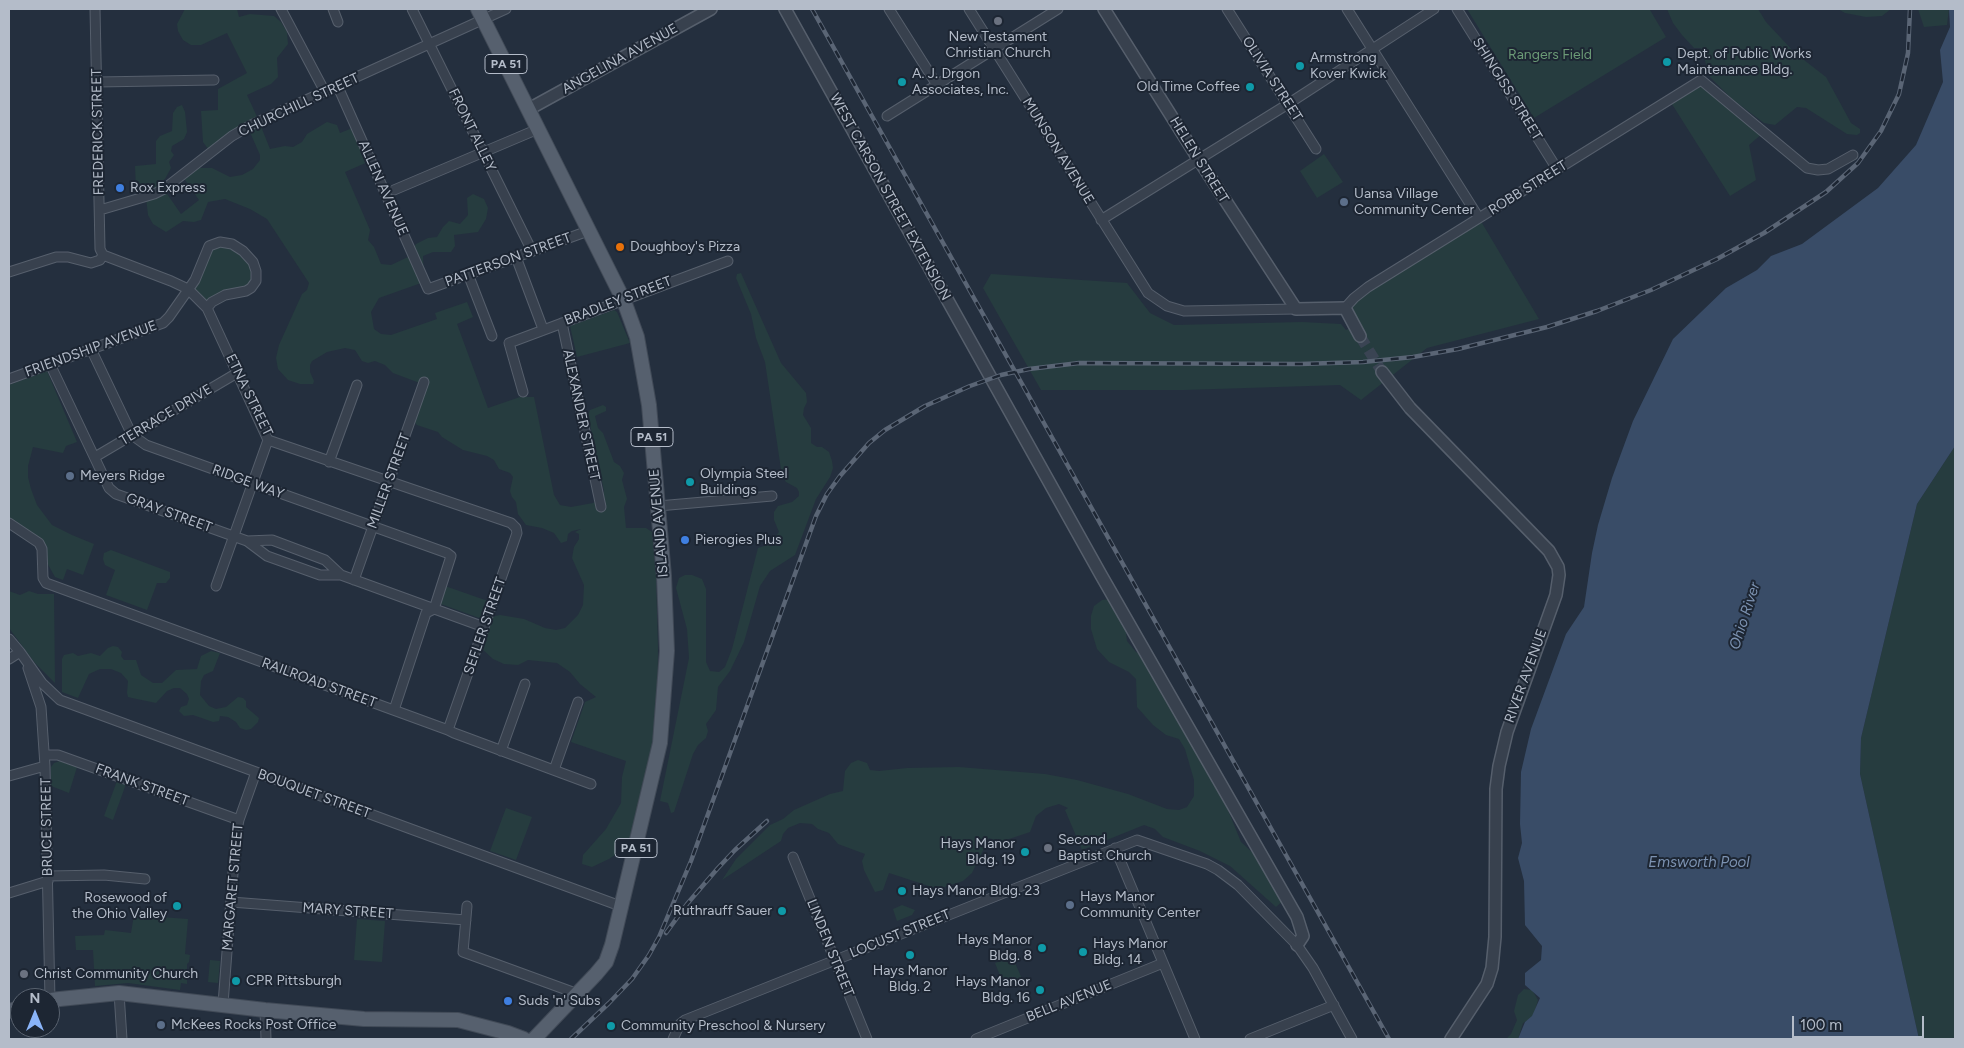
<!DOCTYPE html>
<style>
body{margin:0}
#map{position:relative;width:1964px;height:1048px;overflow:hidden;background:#242f3e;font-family:Figtree,sans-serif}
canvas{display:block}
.frame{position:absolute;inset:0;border:10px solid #b4bcc9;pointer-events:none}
.north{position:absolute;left:10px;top:988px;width:50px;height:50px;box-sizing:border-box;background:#1d2633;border:1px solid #59626f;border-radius:50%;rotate:0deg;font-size:14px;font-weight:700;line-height:20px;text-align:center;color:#b4bcc9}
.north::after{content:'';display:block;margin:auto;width:18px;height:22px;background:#8ab4f8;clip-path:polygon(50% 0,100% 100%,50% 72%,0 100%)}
.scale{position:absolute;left:1792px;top:1016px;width:132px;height:22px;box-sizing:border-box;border:2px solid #b4bcc9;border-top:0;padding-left:6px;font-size:15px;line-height:18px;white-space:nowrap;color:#b4bcc9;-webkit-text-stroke:4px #1d2633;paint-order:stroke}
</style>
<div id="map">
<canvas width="1964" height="1048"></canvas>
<div class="frame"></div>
<div class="north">N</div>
<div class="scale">100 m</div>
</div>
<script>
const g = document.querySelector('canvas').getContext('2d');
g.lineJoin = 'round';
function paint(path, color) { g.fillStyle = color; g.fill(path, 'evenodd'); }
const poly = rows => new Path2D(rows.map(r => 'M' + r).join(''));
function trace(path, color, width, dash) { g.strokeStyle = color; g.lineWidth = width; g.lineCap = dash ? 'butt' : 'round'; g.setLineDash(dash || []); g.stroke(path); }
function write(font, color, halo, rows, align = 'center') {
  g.font = font + ' Figtree,sans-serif'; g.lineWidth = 4; g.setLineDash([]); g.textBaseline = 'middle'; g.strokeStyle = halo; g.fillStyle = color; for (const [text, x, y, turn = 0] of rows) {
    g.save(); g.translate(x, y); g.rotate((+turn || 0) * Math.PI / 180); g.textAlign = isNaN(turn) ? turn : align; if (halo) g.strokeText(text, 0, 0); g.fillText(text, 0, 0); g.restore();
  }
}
paint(poly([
 [185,9,237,9,239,17,250,14,274,16,281,22,287,32,288,44,277,58,278,77,271,84,247,95,259,121,211,153,203,142,201,111,218,110,218,89,247,73,227,33,201,45,191,45,183,40,178,31,177,24],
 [1467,9,1652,9,1650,10,1666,37,1534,118],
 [1667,9,1758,9,1766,22,1795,53,1826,77,1851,123,1860,129,1860,133,1857,135,1847,134,1806,108,1797,107,1775,125,1764,123,1732,99,1710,77,1701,48,1694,48,1682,35,1673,23],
 [1838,9,1891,9,1882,16,1866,17,1845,13],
 [1918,9,1949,9,1947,25,1924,27],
 [1701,82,1763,133,1749,145,1756,180,1730,196,1670,101],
 [182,105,185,112,187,132,184,139,172,146,171,151,174,155,169,162,171,168,165,179,159,183,162,189,146,195,136,188,135,166,156,164,156,141,160,136,172,131,173,113,177,107],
 [327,122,337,125,340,133,355,127,370,161,345,172,370,230,368,240,374,247,381,264,391,265,408,257,416,244,428,238,437,237,443,227,449,221,460,224,468,215,467,198,473,194,484,199,488,208,486,219,478,232,454,235,455,246,451,252,433,252,423,256,424,282,379,298,371,312,374,329,381,334,391,335,437,319,435,313,467,302,473,317,457,324,488,408,520,397,534,397,554,495,560,505,571,507,593,503,602,497,604,491,588,415,590,410,603,405,606,407,606,411,595,416,598,428,603,433,614,462,620,466,624,473,622,480,627,499,624,507,626,528,646,528,652,532,656,577,658,648,657,742,631,844,609,859,592,867,582,864,583,855,606,829,621,803,622,777,626,761,571,742,585,702,596,697,580,684,570,672,557,663,528,660,518,665,504,664,493,659,480,647,491,617,500,615,524,619,545,628,556,630,565,628,578,615,583,605,584,585,572,558,574,547,579,539,579,534,575,532,581,529,572,531,568,534,567,541,561,543,554,533,542,528,526,525,518,514,516,502,512,497,510,491,513,477,510,473,499,469,494,460,487,456,463,450,442,437,438,432,417,425,414,422,425,385,393,373,385,365,375,361,368,363,362,361,355,350,345,348,327,352,312,361,310,365,310,372,314,381,313,384,300,384,288,380,278,369,276,358,279,345,302,294,307,290,309,283,267,219,250,209,225,199,208,202,201,220,194,222,183,221,166,232,153,224,148,215,146,198,165,191,181,214,199,200,183,177,196,168,212,168,230,177,242,175,253,169,260,160,260,155,249,130,260,124,270,149,285,146,293,147,302,142,307,134],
 [1324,154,1343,182,1317,198,1300,171],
 [1479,218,1539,319,1427,348,1361,400,1340,385,1184,390,1041,390,983,288,991,274,1127,283,1150,313,1174,325,1302,322,1341,324,1346,330,1360,323,1349,304],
 [220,242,253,262,251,288,231,293,207,308,188,289,206,250],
 [741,273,781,363,806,393,807,402,804,408,803,415,811,428,811,443,817,447,822,447,829,452,832,461,833,468,830,477,816,499,795,555,770,571,760,586,744,642,730,671,718,687,716,710,706,724,708,731,706,738,698,745,693,754,674,812,671,813,668,803,660,801,689,658,687,629,676,588,679,578,685,575,692,575,702,579,706,589,706,662,710,671,719,672,725,667,732,649,758,548,764,546,769,539,775,537,779,532,774,520,774,512,778,506,792,502,799,496,799,492,797,488,786,482,782,476,765,362,756,338,751,314,736,278,737,274],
 [614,310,617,312,630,343,577,357,570,326],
 [47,371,77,442,66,446,63,453,33,447,28,466,28,477,31,489,37,505,52,525,72,535,94,544,83,575,67,569,63,580,55,577,46,561,47,547,43,540,9,517,9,385],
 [1955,446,1955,1039,1919,1039,1860,774,1861,738,1917,504],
 [111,550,170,572,170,578,166,583,157,583,147,610,106,595,115,570,105,565,103,559,104,553],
 [445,586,488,601,482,619,438,603],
 [9,591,20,595,29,591,38,594,54,594,55,683,35,663,9,628],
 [1110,599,1125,625,1127,641,1136,652,1150,660,1208,761,1241,842,1265,864,1285,899,1276,907,1230,866,1200,851,1163,837,1155,829,1144,825,1082,850,1065,810,1068,808,1059,804,1046,808,1036,816,1030,832,1000,842,989,838,972,873,963,881,938,889,889,873,883,890,875,892,864,870,862,861,865,854,838,844,829,833,818,829,812,824,800,823,788,828,783,834,781,841,722,880,736,859,770,825,783,819,794,810,830,794,843,791,845,771,851,763,858,760,867,763,870,770,879,771,907,768,959,767,1045,774,1077,780,1128,794,1167,809,1179,810,1187,807,1194,796,1194,780,1185,749,1179,739,1166,735,1153,725,1137,707,1136,679,1129,672,1109,662,1097,649,1091,629,1091,616,1094,606,1102,600],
 [113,646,118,647,122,652,121,656,124,660,136,660,141,675,153,683,162,683,176,670,197,669,201,656,211,651,220,653,213,671,204,675,201,681,200,695,209,706,216,709,226,707,238,697,243,698,246,701,246,707,259,718,258,722,251,729,246,730,240,728,236,722,228,717,220,716,219,721,213,722,193,715,184,716,179,711,181,707,187,705,189,699,187,694,180,688,174,688,167,691,156,703,132,698,128,697,127,693,128,681,121,673,111,669,100,669,89,674,78,698,62,692,62,659,64,655,73,653,78,656,91,653,100,656,108,648],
 [60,761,77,767,69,793,51,786,51,767,54,763],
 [117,781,126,784,113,820,104,816],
 [506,808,532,817,516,860,490,851],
 [902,905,915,910,912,915,897,921,893,909],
 [134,915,188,919,185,954,190,955,189,962,187,964,187,984,181,983,180,990,128,983,95,986,93,950,76,950,75,936,104,935,105,930,131,933],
 [357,919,385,921,382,962,354,960],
 [1012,956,1023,981,1005,988,995,963],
 [210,960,220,961,218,983,208,982],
 [1524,989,1532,990,1538,1000,1533,1017,1523,1023,1518,1039,1506,1039,1511,1034,1517,1020,1514,1011,1518,995]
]), '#263c3f');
paint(poly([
 [1949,9,1955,9,1955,446,1917,504,1861,738,1860,774,1919,1039,1518,1039,1525,1022,1532,1016,1540,998,1525,985,1525,973,1541,960,1542,946,1525,925,1524,881,1518,858,1522,843,1520,824,1521,772,1531,729,1566,634,1584,607,1592,553,1598,525,1612,478,1633,421,1673,339,1726,288,1757,270,1771,256,1802,244,1878,188,1916,145,1943,82,1940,50,1950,27]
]), '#394c67');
trace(poly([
 [1360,336,1382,372]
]), '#3a4453', 11, [11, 5.5]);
const minor = poly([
 [95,9,100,249,103,255],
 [281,9,325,92],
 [333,9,338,22],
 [412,9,532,251],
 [889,9,937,85],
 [969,9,1148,293,1167,306,1184,311,1296,309],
 [1227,9,1316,149],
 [1347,9,1479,218],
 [1457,9,1557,169],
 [97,82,214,80],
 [338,87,428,289,588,231],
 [887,116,1058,9],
 [394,190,538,129],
 [100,210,154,194,164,189,232,136,251,125,506,9],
 [1101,220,1288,104,1434,9],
 [103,255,171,281,188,289,207,308,268,440,511,523,516,528,517,533,448,730],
 [516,257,543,329],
 [9,272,56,257,68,257,91,263,100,260,103,255],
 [468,274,492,336],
 [1345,308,1354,298,1368,287,1701,80,1807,168,1818,170,1828,169,1853,155],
 [562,323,601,507],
 [91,349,132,435,146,445,447,553,451,556,434,609,426,613,394,710],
 [50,364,109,488,116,494,247,541,267,556,320,575,341,575,484,627],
 [9,379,163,323,169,317,195,280,209,246,220,242,232,244,243,251,253,262,256,271,256,281,251,288,246,291,225,295,212,302,207,308],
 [523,392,509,343,728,261],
 [95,457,237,373],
 [329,462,357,385],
 [658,506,772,496],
 [9,523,39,543,42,549,43,578,46,583,448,730,454,733,591,784],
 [247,541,272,540,325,560,341,575],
 [354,580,424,382],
 [216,586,268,440],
 [9,639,20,652,42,683,60,700,623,907],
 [9,659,20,652],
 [28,668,41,707,45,766,50,1000],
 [501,751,525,684],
 [45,755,58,755,239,820],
 [554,770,578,702],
 [9,776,45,766],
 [1115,848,1195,1039],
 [793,857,867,1039],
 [48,876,104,875,145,879],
 [9,893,48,881],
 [231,902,466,920],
 [467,906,463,952,578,994],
 [119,993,122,1039],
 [223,1004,236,834,239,820,256,772],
 [265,1010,266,1039],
 [673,1039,680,1024,685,1020,1137,840,1207,864,1218,870,1238,885,1297,945,1313,968,1352,1039],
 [976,1039,1163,963],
 [1250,1039,1334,1005]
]);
const tertiary = poly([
 [785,9,1101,575,1297,917,1303,936,1297,945],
 [1104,9,1199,160,1296,309,1345,308,1360,336],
 [529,109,711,9],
 [1382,372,1410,408,1549,551,1558,567,1559,575,1556,595,1507,732,1499,766,1496,789,1495,937,1492,968,1487,984,1451,1039]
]);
const primary = poly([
 [478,9,624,301,637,337,649,405,664,576,667,651,660,743,612,945,606,962,596,974,534,1039],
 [50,1000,119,993,265,1010,364,1019,458,1020,508,1033,524,1039],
 [9,1011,20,1008]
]);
trace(minor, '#565f6c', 11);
trace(tertiary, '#565f6c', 14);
trace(primary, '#414a57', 16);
trace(minor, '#38414e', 9);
trace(tertiary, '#38414e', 11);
trace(primary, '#56606e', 14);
const rail = poly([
 [812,9,1389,1039],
 [666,933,687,904,718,868,735,850,767,821],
 [571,1039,609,1003,632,979,649,955,659,937,691,861,816,516,827,494,840,476,869,443,885,430,925,406,970,386,1001,375,1029,369,1079,363,1300,364,1363,362,1413,357,1458,349,1547,327,1597,311,1651,290,1717,259,1764,233,1826,192,1858,163,1881,131,1899,94,1908,53,1910,9]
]);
trace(rail, '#5a6575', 4.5);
trace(rail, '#1d2633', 2.5, [8]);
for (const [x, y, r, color] of [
 [998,21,5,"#6b7280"],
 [1667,62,5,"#0f9aa8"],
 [1300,66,5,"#0f9aa8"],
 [902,82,5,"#0f9aa8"],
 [1250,87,5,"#0f9aa8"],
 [120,188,5,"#3f7fe0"],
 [1344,202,5,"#5c6f8a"],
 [620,247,5,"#e8710a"],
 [70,476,5,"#5c6f8a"],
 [690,482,5,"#0f9aa8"],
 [685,540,5,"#3f7fe0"],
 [1048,848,5,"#6b7280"],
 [1025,852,5,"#0f9aa8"],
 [902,891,5,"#0f9aa8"],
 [1070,905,5,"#5c6f8a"],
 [177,906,5,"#0f9aa8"],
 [782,911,5,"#0f9aa8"],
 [1042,948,5,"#0f9aa8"],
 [1083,952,5,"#0f9aa8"],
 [910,955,5,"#0f9aa8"],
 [24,974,5,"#6b7280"],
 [236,981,5,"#0f9aa8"],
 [1040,990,5,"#0f9aa8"],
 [508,1001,5,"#3f7fe0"],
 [161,1025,5,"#5c6f8a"],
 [611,1026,5,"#0f9aa8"]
]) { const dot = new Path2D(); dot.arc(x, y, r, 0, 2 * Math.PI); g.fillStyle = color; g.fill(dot); trace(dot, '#1d2633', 2); }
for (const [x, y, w] of [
 [506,64,42],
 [652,437,42],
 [636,848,42]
]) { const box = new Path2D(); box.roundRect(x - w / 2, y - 9.5, w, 19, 4); g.fillStyle = '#1d2633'; g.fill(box); trace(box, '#b4bcc9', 1); }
write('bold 12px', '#b4bcc9', null, [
 ["PA 51",506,64],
 ["PA 51",652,437],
 ["PA 51",636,848]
]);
write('14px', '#b4bcc9', '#1d2633', [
 ["New Testament",998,37,"center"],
 ["Christian Church",998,53,"center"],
 ["Dept. of Public Works",1677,54],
 ["Maintenance Bldg.",1677,70],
 ["Armstrong",1310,58],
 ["Kover Kwick",1310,74],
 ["A. J. Drgon",912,74],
 ["Associates, Inc.",912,90],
 ["Old Time Coffee",1240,87,"right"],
 ["Rox Express",130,188],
 ["Uansa Village",1354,194],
 ["Community Center",1354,210],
 ["Doughboy's Pizza",630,247],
 ["Olympia Steel",700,474],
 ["Buildings",700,490],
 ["Meyers Ridge",80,476],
 ["Pierogies Plus",695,540],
 ["Second",1058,840],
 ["Baptist Church",1058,856],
 ["Hays Manor",1015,844,"right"],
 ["Bldg. 19",1015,860,"right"],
 ["Hays Manor Bldg. 23",912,891],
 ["Hays Manor",1080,897],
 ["Community Center",1080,913],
 ["Rosewood of",167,898,"right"],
 ["the Ohio Valley",167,914,"right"],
 ["Ruthrauff Sauer",772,911,"right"],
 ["Hays Manor",1032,940,"right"],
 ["Bldg. 8",1032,956,"right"],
 ["Hays Manor",1093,944],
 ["Bldg. 14",1093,960],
 ["Hays Manor",910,971,"center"],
 ["Bldg. 2",910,987,"center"],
 ["Christ Community Church",34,974],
 ["CPR Pittsburgh",246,981],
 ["Hays Manor",1030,982,"right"],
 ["Bldg. 16",1030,998,"right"],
 ["Suds 'n' Subs",518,1001],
 ["McKees Rocks Post Office",171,1025],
 ["Community Preschool & Nursery",621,1026]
], 'left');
write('14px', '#6b9a76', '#1d2633', [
 ["Rangers Field",1550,55]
]);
write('14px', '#b4bcc9', '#1d2633', [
 ["ANGELINA AVENUE",620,59,-29],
 ["OLIVIA STREET",1272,79,57],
 ["SHINGISS STREET",1507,89,58],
 ["CHURCHILL STREET",299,105,-25],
 ["FRONT ALLEY",472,130,64],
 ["FREDERICK STREET",98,132,-91],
 ["MUNSON AVENUE",1058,151,58],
 ["HELEN STREET",1199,160,58],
 ["ALLEN AVENUE",383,188,66],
 ["ROBB STREET",1528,188,-32],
 ["WEST CARSON STREET EXTENSION",890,197,61],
 ["PATTERSON STREET",508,260,-20],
 ["BRADLEY STREET",618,301,-21],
 ["FRIENDSHIP AVENUE",91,349,-20],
 ["ETNA STREET",249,395,64],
 ["TERRACE DRIVE",166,415,-31],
 ["ALEXANDER STREET",581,415,78],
 ["MILLER STREET",389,481,-70],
 ["RIDGE WAY",248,482,20],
 ["GRAY STREET",169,513,20],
 ["ISLAND AVENUE",659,523,-95],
 ["SEFLER STREET",485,626,-71],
 ["RIVER AVENUE",1526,676,-70],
 ["RAILROAD STREET",319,683,20],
 ["FRANK STREET",142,785,20],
 ["BOUQUET STREET",314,794,20],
 ["BRUCE STREET",47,827,-91],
 ["MARGARET STREET",233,887,-85],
 ["MARY STREET",348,911,4],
 ["LOCUST STREET",900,934,-22],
 ["LINDEN STREET",830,948,68],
 ["BELL AVENUE",1069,1001,-22]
]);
write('italic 15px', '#7c92b1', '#1d2633', [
 ["Ohio River",1745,616,-72],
 ["Emsworth Pool",1699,863]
]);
</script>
